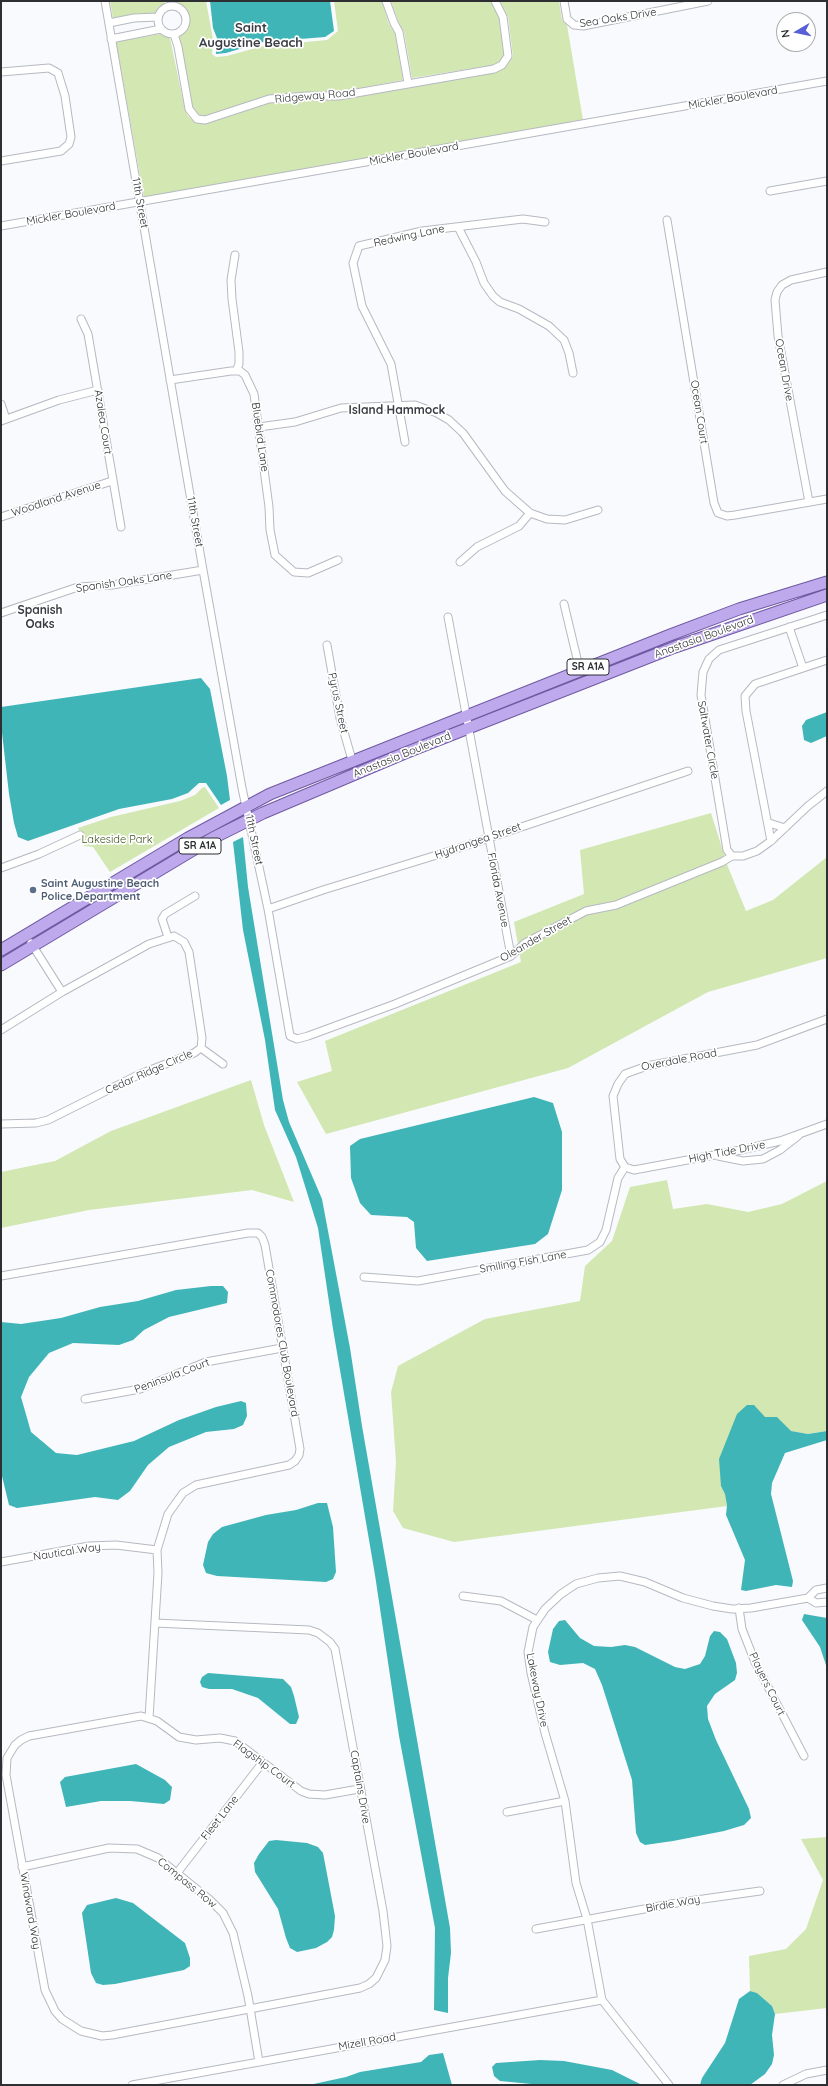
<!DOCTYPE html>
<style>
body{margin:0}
#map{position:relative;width:828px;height:2086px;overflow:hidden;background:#f9fafe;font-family:Quicksand,sans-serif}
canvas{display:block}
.frame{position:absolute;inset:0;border:2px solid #2d2f32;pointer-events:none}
.north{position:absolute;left:776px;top:12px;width:40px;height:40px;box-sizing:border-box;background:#fff;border:1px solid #abacad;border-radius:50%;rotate:261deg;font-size:11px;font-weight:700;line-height:16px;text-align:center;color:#2d2f32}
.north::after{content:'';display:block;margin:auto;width:14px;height:18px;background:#5860d7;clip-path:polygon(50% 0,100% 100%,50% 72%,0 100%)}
</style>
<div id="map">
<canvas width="828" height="2086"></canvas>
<div class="frame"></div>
<div class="north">N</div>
</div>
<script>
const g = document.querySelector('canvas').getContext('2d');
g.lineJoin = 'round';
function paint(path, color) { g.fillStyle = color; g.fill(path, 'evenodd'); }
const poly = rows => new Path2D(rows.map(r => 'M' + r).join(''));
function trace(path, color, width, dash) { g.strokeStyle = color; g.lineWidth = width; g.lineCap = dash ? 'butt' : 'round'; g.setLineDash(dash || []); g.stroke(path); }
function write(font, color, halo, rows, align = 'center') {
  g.font = font + ' Quicksand,sans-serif'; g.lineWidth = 3.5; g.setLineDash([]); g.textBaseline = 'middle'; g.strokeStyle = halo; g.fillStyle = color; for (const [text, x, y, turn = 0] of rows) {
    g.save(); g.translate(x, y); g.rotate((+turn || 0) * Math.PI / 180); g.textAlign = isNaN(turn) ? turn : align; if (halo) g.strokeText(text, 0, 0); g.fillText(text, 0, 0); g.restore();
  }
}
paint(poly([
 [110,1,164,1,165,4,155,13,133,14,113,19],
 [174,1,206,1,213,39,212,54,216,57,227,56,263,46,327,40,338,31,334,1,382,1,389,24,395,34,403,80,339,92,308,92,269,95,223,111,205,116,200,115,195,112,191,100,179,37,188,29,190,17,184,7],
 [391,1,491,1,499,18,504,55,499,62,493,65,412,78,404,32,398,21],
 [500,1,559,1,562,20,567,25,583,120,144,198,116,42,160,34,170,38,185,110,188,116,194,121,206,124,270,103,308,100,340,100,496,72,506,67,513,56,508,17],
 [205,787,219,808,110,872,93,847,84,846,78,828,111,817,180,801,195,795,202,788],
 [711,813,728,867,746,911,773,900,827,857,827,958,708,992,568,1068,326,1134,297,1082,332,1071,325,1041,521,962,514,922,584,894,580,850],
 [251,1080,264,1125,294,1202,252,1190,89,1210,1,1228,1,1172,55,1161,111,1131],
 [667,1180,673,1209,707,1204,748,1212,782,1204,827,1181,827,1431,808,1434,790,1431,727,1506,454,1542,403,1528,393,1511,396,1462,391,1392,398,1366,485,1319,580,1301,585,1266,612,1241,630,1187],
 [827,1837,827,2008,775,2014,772,2006,757,1993,750,1991,749,1956,786,1949,806,1929,823,1880,801,1839]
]), '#d2e7b1');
paint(poly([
 [210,1,330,1,334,31,325,37,263,42,226,53,216,54,217,38,213,28],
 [201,678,210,689,227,776,230,800,221,805,206,783,199,783,188,793,172,799,119,809,28,841,18,837,14,823,9,794,1,724,1,707],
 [827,712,827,736,811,743,804,740,802,726,806,720],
 [243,837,248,887,283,1100,289,1122,322,1199,350,1348,362,1426,450,1928,451,1953,448,1978,448,2013,434,2010,435,1928,399,1736,375,1575,333,1329,318,1228,296,1157,275,1110,265,1040,243,930,233,842],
 [534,1097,553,1103,562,1132,562,1190,548,1234,535,1244,427,1261,416,1248,414,1222,407,1217,371,1215,360,1203,351,1178,350,1146,360,1139],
 [211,1286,223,1286,228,1292,227,1303,169,1317,144,1330,133,1340,119,1345,73,1343,49,1353,29,1377,21,1397,31,1432,56,1453,77,1455,134,1441,179,1420,216,1407,241,1401,246,1403,247,1416,243,1425,234,1429,206,1432,169,1447,148,1465,130,1491,118,1500,95,1497,17,1508,9,1505,1,1472,1,1322,21,1324,61,1318,100,1307,138,1301,176,1290],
 [747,1405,754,1405,765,1417,777,1417,791,1431,808,1434,827,1431,827,1440,785,1453,772,1483,771,1494,793,1581,792,1587,776,1585,746,1591,741,1590,745,1560,726,1515,727,1505,725,1494,721,1486,719,1459,737,1414],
 [318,1503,327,1503,333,1527,336,1572,333,1579,326,1582,217,1576,206,1573,203,1565,208,1542,213,1534,222,1527,266,1515,296,1510],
 [804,1614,827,1618,827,1668,820,1647,802,1620],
 [565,1620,580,1638,594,1646,611,1647,625,1645,635,1647,675,1667,685,1669,700,1664,705,1656,710,1636,714,1631,720,1632,727,1639,736,1663,737,1673,735,1680,715,1694,707,1706,708,1719,716,1740,749,1809,751,1818,744,1825,724,1831,673,1841,645,1845,640,1842,636,1833,632,1780,602,1685,595,1669,583,1663,560,1665,550,1662,548,1652,553,1629,559,1621],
 [208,1673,283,1679,291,1687,294,1696,299,1717,296,1724,290,1724,258,1698,232,1689,209,1689,202,1687,200,1682,202,1677],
 [136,1764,165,1780,172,1787,170,1800,164,1804,130,1801,101,1801,66,1807,60,1782,65,1777],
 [276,1840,307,1843,318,1847,323,1853,335,1916,334,1930,332,1937,327,1942,316,1948,297,1952,290,1948,286,1938,278,1909,255,1872,254,1863,259,1854,269,1841],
 [116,1898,133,1903,185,1943,190,1958,190,1966,184,1970,115,1984,103,1985,96,1983,91,1973,82,1913,87,1905],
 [750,1991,757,1993,772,2006,775,2014,772,2035,774,2055,772,2064,765,2074,750,2085,700,2085,702,2078,725,2043,739,1999],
 [443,2053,452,2085,309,2085,346,2077,360,2072,421,2062,429,2055],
 [540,2060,564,2061,612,2070,642,2085,542,2085,500,2081,494,2076,492,2067,496,2063]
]), '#40b5b8');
const minor = poly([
 [105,1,203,570,242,788,268,909,290,1036,297,1039,308,1036,395,1004,511,956,525,943,586,911,616,905,722,862,732,856],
 [386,1,394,23,399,32,408,83],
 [564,1,567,19,574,25,583,26,708,1],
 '158 20a14 14 0 1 1 28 0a14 14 0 1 1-28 0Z',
 [109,23,134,18,158,17],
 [174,34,178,47,189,109,197,119,205,120,269,99,308,96,339,96,494,69,502,65,508,56,503,17,495,1],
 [111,39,161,29],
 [1,72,49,68,58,73,65,96,71,137,69,144,61,151,1,161],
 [770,191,827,181],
 [667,220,714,503,718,513,727,516,735,515,827,499],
 [1,226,827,81],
 [458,227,476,262,484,283,493,296,500,302,519,309,549,326,564,340,569,353,573,373],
 [235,255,231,280,232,299,239,352,239,364,236,371],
 [81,319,88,334,121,527],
 [170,380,231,371,240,371,245,375,254,394,269,507,270,530,275,555,294,572,308,573,338,560],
 [1,404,6,419],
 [1,421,59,400,98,390],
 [259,427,295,422,341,408,415,405,437,413,449,420,463,433,505,491,530,513,547,519,565,520,598,510],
 [405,442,391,364,362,306,353,263,359,246,422,231,523,219,545,222],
 [809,502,778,336,775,300,777,292,782,285,791,280,827,272],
 [1,517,112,481],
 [460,562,477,547,519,526,530,513],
 [564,604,580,671],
 [1,613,78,587,112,585,203,570],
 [827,615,719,650,709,659,703,672,701,695,727,850,732,856,743,856,757,851,771,841,808,806,827,791],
 [448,617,511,956],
 [789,627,803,668],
 [327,645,340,718,352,760],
 [769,823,785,828],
 [771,841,746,711,745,696,755,684,827,660],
 [1,868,39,854,80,835],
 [268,909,323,890,453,850,688,771],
 [168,937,162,919,165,914,195,896],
 [31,943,62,992],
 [1,1030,62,992,149,944,174,936,184,942,189,952,202,1038,201,1048],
 [201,1048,223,1064],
 [1,1124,36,1123,48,1120,140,1074,194,1053,201,1048],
 [718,1156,743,1161,763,1159,780,1150,798,1136],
 [625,1167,620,1159,613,1096,618,1084,625,1074,647,1066,757,1045,827,1019],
 [625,1167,634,1170,741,1150,780,1141,827,1124],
 [1,1276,248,1233,258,1233,262,1237,265,1245,300,1449,299,1455,295,1461,289,1465,196,1485,183,1493,168,1514,157,1550,158,1573,149,1718],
 [364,1277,418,1281,588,1250,600,1242,606,1230,618,1178,625,1167],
 [85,1399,140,1389,206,1362,282,1348],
 [1,1562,89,1546,116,1545,157,1550],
 [463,1596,501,1601,537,1620],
 [808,1598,816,1603,827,1602],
 [739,1608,742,1629,755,1662,804,1756],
 [155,1623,309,1630,318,1633,330,1642,335,1649,383,1911,387,1946,385,1960,376,1978,369,1984,360,1988,112,2035,102,2036,81,2031,62,2019,55,2011,45,1990,6,1775,7,1758,15,1745,21,1740,29,1736,141,1716,157,1721,179,1737,196,1740,220,1738,235,1741,301,1791,309,1794,325,1795,359,1789],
 [507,1812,565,1801],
 [22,1867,109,1848,137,1849,158,1858,209,1899,223,1913,233,1933,248,1996,259,2062],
 [177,1873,263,1762],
 [536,1929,682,1902,760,1891],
 [132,2085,602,2000],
 [669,2085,602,2000,587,1919,576,1883,565,1801,545,1733,531,1673,528,1652,533,1627,545,1609,561,1594,576,1584,598,1578,620,1576,645,1582,683,1598,713,1606,732,1609,751,1608,808,1598,816,1590,827,1588],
 [783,2085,806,2074,827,2070]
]);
const primary = poly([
 [1,950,188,838,270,794,670,635,739,609,827,582],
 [1,965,213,838,263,813,405,753,675,647,827,595]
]);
trace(minor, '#b6b9c2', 9);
trace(primary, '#6f59a2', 13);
trace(minor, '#fff', 7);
trace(primary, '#bea9ec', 11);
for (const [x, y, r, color] of [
 [33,890,4,"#5c6f8a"]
]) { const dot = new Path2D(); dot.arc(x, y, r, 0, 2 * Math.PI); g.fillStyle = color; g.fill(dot); trace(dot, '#fff', 1.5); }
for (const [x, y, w] of [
 [588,667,42],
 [200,846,42]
]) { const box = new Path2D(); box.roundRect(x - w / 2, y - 8, w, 16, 3); g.fillStyle = '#fff'; g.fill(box); trace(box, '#2d2f32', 1); }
write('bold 10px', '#2d2f32', null, [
 ["SR A1A",588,667],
 ["SR A1A",200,846]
]);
write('11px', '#2d2f32', '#fff', [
 ["Sea Oaks Drive",618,18,-9],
 ["Ridgeway Road",315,96,-5],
 ["Mickler Boulevard",733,98,-10],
 ["Mickler Boulevard",414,154,-10],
 ["11th Street",140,203,80],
 ["Mickler Boulevard",71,214,-10],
 ["Redwing Lane",409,236,-12],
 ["Ocean Drive",784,370,80],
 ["Ocean Court",699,412,81],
 ["Azalea Court",103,422,81],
 ["Bluebird Lane",260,437,82],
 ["Woodland Avenue",56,499,-18],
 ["11th Street",195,522,80],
 ["Spanish Oaks Lane",124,582,-8],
 ["Anastasia Boulevard",704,637,-20],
 ["Pyrus Street",338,703,78],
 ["Saltwater Circle",708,740,80],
 ["Anastasia Boulevard",402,755,-22],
 ["11th Street",254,840,78],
 ["Hydrangea Street",478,841,-19],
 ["Florida Avenue",498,890,79],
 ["Oleander Street",536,939,-30],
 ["Overdale Road",679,1060,-11],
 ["Cedar Ridge Circle",149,1072,-24],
 ["High Tide Drive",727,1152,-11],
 ["Smiling Fish Lane",523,1262,-10],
 ["Commodores Club Boulevard",282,1343,80],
 ["Peninsula Court",172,1376,-21],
 ["Nautical Way",67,1552,-9],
 ["Players Court",767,1684,64],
 ["Lakeway Drive",537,1690,79],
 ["Flagship Court",264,1764,36],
 ["Captains Drive",360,1787,80],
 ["Fleet Lane",220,1818,-52],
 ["Compass Row",187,1883,39],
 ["Birdie Way",673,1904,-10],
 ["Windward Way",30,1911,80],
 ["Mizell Road",367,2042,-10]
]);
write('11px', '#3d4f1b', '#fff', [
 ["Lakeside Park",117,840]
]);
write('bold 11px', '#4e5e75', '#fff', [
 ["Saint Augustine Beach",41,884],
 ["Police Department",41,897]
], 'left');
write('bold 12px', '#393c42', '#fff', [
 ["Island Hammock",397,410],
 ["Spanish",40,610],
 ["Oaks",40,624]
]);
write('bold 13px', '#393c42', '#fff', [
 ["Saint",251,28],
 ["Augustine Beach",251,43]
]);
</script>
